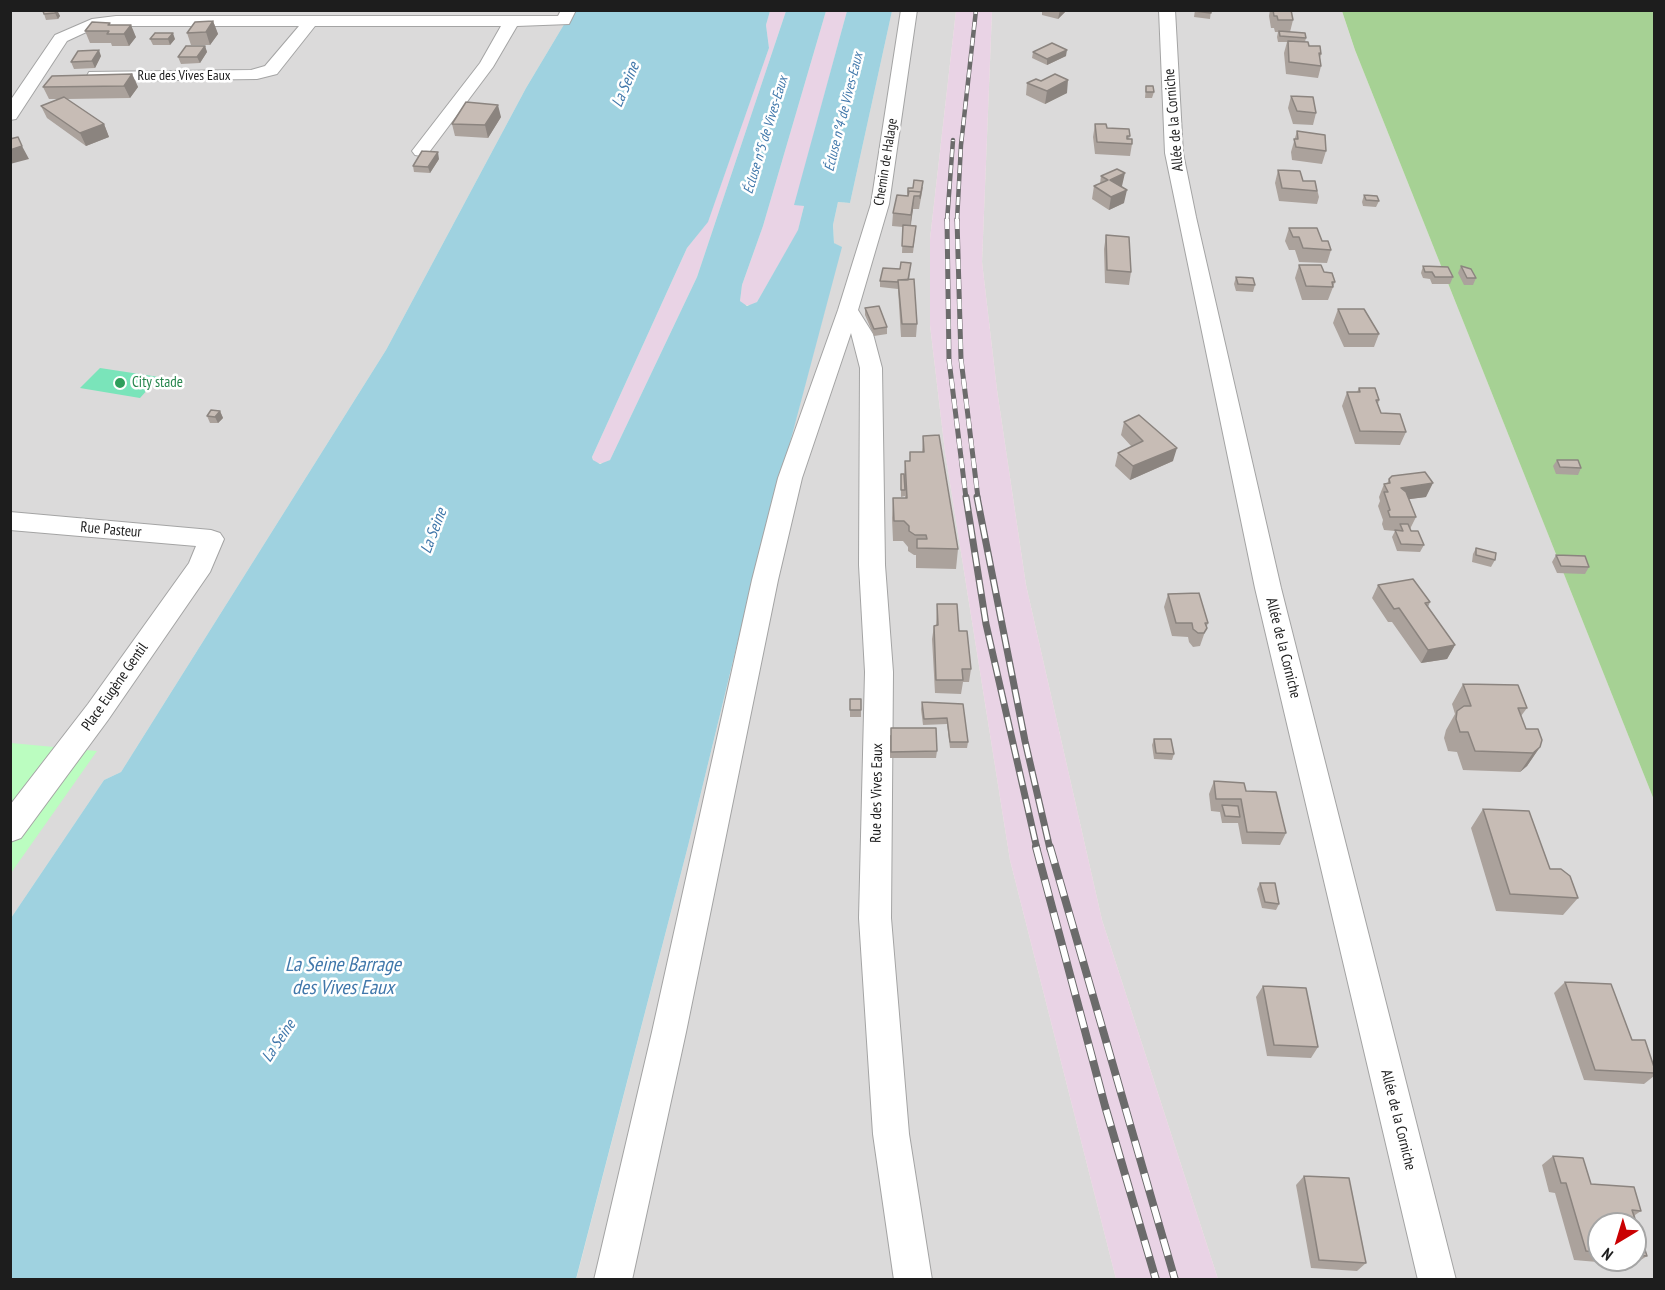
<!DOCTYPE html>
<meta charset="utf-8">
<style>
body{margin:0}
#map{position:relative;width:1665px;height:1290px;overflow:hidden;background:#efeae2;font-family:"PT Sans Narrow",sans-serif}
canvas{display:block}
.frame{position:absolute;inset:0;border:12px solid #1d1d1d;pointer-events:none}
.north{position:absolute;left:1587px;top:1212px;width:60px;height:60px;box-sizing:border-box;background:#fff;border:2px solid #a5a5a5;border-radius:50%;rotate:218deg;font-size:16px;font-weight:700;line-height:24px;text-align:center;color:#1d1d1d}
.north::after{content:'';display:block;margin:auto;width:21px;height:27px;background:#ca0002;clip-path:polygon(50% 0,100% 100%,50% 72%,0 100%)}
</style>
<div id="map">
<canvas width="1665" height="1290"></canvas>
<div class="frame"></div>
<div class="north">N</div>
</div>
<script>
const g = document.querySelector('canvas').getContext('2d');
g.lineJoin = 'round';
function paint(path, color) { g.fillStyle = color; g.fill(path, 'evenodd'); }
const poly = rows => new Path2D(rows.map(r => 'M' + r).join(''));
function trace(path, color, width, dash) { g.strokeStyle = color; g.lineWidth = width; g.lineCap = dash ? 'butt' : 'round'; g.setLineDash(dash || []); g.stroke(path); }
function write(font, color, halo, rows, align = 'center') {
  g.font = font + ' "PT Sans Narrow",sans-serif'; g.lineWidth = 5; g.setLineDash([]); g.textBaseline = 'middle'; g.strokeStyle = halo; g.fillStyle = color; for (const [text, x, y, turn = 0] of rows) {
    g.save(); g.translate(x, y); g.rotate((+turn || 0) * Math.PI / 180); g.textAlign = isNaN(turn) ? turn : align; if (halo) g.strokeText(text, 0, 0); g.fillText(text, 0, 0); g.restore();
  }
}
paint(poly([
 [11,11,572,11,526,88,386,350,121,772,104,780,11,918],
 [892,11,956,11,930,239,930,325,945,452,1010,860,1116,1279,576,1280,688,846,743,620,841,248,834,243,833,225,838,202,850,203],
 [992,11,1342,11,1355,50,1654,800,1654,1279,1218,1279,1102,920,1026,585,997,390,982,262],
 [1599,1224,1635,1224,1635,1260,1599,1260]
]), '#dbdada');
paint(poly([
 [770,11,786,11,697,277,610,460,604,463,595,463,592,457,687,248,708,221,769,48,766,25],
 [826,11,847,11,795,204,804,206,798,231,757,302,751,305,743,305,740,301,742,285,763,226],
 [956,11,992,11,982,262,997,390,1026,585,1102,920,1218,1279,1116,1279,1010,860,945,452,930,325,930,239]
]), '#e9d3e5');
paint(poly([
 [1342,11,1654,11,1654,800,1355,50]
]), '#a6d194');
paint(poly([
 [11,743,97,751,11,873]
]), '#bbfdc0');
paint(poly([
 [100,368,159,377,140,398,80,388]
]), '#7ae4ba');
paint(poly([
 [572,11,770,11,766,25,769,48,708,222,687,248,592,457,593,460,600,464,610,460,697,277,786,11,826,11,763,226,742,285,740,301,747,306,757,302,798,230,804,206,794,205,847,11,892,11,850,203,838,202,833,225,834,243,842,247,743,620,688,846,576,1279,11,1280,11,918,104,780,121,772,386,350,526,88]
]), '#9fd2e0');
const street = poly([
 [561,10,576,10,569,24,517,26,493,67,427,155,421,156,415,155,412,151,480,63,501,26,315,26,277,74,257,79,95,81,89,80,87,76,89,72,251,70,265,66,299,26,116,26,95,28,67,41,16,119,10,120,10,101,55,35,92,19,116,16,558,16,561,10],
 [901,10,917,10,889,204,858,310,873,334,882,368,885,565,893,672,891,918,909,1134,932,1280,894,1280,873,1134,859,918,865,672,859,565,860,368,851,333,802,478,778,580,686,1032,632,1280,594,1280,652,1032,752,580,778,478,838,310,871,204,901,10],
 [1159,10,1175,10,1183,153,1196,217,1281,588,1456,1280,1418,1280,1255,588,1165,153,1159,10],
 [10,512,211,530,220,533,224,539,210,572,108,720,21,838,10,842,10,805,88,704,189,563,196,546,10,530,10,512]
]);
trace(street, '#a4a4a4', 2);
paint(street, '#fff');
const railFar3 = poly([
 [947,221,953,140],
 [957,221,961,145,976,10]
]);
const railFar2 = poly([
 [947,219,949,360,966,498],
 [957,219,961,359,978,498]
]);
const railFar1 = poly([
 [966,497,986,624,1037,849],
 [977,497,1025,741,1050,849]
]);
const rail = poly([
 [1036,847,1105,1106,1156,1280],
 [1050,847,1175,1280]
]);
trace(railFar3, '#6b6b6b', 4.5);
trace(railFar2, '#6b6b6b', 5);
trace(railFar1, '#6b6b6b', 7);
trace(rail, '#6b6b6b', 8);
trace(railFar3, '#fff', 3, [8]);
trace(railFar2, '#fff', 4, [10]);
trace(railFar1, '#fff', 4.5, [14]);
trace(rail, '#fff', 6, [17]);
paint(poly([
 [57,10,60,16,58,19,46,20,44,14],
 [1042,10,1067,10,1058,19,1042,15],
 [1195,10,1211,10,1210,19,1194,17],
 [1270,10,1291,10,1293,20,1290,32,1284,32,1306,38,1305,42,1321,54,1320,58,1321,66,1318,78,1286,74,1284,53,1287,42,1278,42,1277,37,1278,32,1275,32,1274,28,1271,28,1269,16],
 [213,21,218,34,210,45,191,45,187,33],
 [111,25,136,37,129,46,112,46,111,43,90,43,85,31],
 [150,39,175,39,170,45,153,45],
 [205,46,207,52,200,63,181,64,178,57],
 [1033,52,1066,56,1047,65,1032,58],
 [101,56,95,68,74,69,71,62],
 [132,74,138,87,130,98,67,99,104,124,109,137,86,146,47,118,41,106,59,99,49,99,43,87],
 [1027,83,1067,93,1045,104,1026,95],
 [1146,86,1154,92,1152,98,1145,98],
 [1291,96,1316,113,1313,125,1293,124,1288,108],
 [501,117,488,138,455,136,452,124],
 [1095,124,1130,136,1129,139,1132,144,1130,156,1095,154,1093,137],
 [1297,131,1326,151,1322,164,1292,160,1291,152],
 [439,159,430,173,414,172,413,166],
 [1278,170,1303,181,1315,181,1319,197,1317,204,1279,201,1275,183],
 [1101,176,1122,186,1121,187,1124,203,1109,210,1092,199,1094,186,1100,184],
 [923,187,919,209,913,209,911,225,916,226,913,253,902,253,903,227,892,226,893,213,907,196,908,188],
 [1364,195,1379,201,1376,207,1363,206,1362,202],
 [1289,228,1322,241,1331,250,1327,263,1299,262,1295,250,1289,250,1285,241],
 [1106,235,1131,272,1129,285,1105,283,1104,249],
 [1299,265,1324,272,1335,282,1328,300,1302,300,1295,278],
 [1423,266,1453,277,1450,284,1432,284,1430,279,1423,278,1421,273],
 [1461,266,1476,278,1473,285,1464,285,1458,273],
 [910,269,909,280,917,324,916,337,901,337,898,289,880,287,880,281],
 [1236,277,1255,285,1253,292,1236,291,1234,284],
 [865,308,887,327,887,334,874,336,865,315],
 [1338,309,1379,334,1374,347,1344,347,1333,323],
 [1359,388,1379,400,1378,404,1381,413,1406,432,1400,445,1355,444,1342,406,1347,392,1357,392],
 [220,411,223,418,218,423,210,423,207,416],
 [1124,422,1173,461,1130,480,1115,466,1118,453,1132,447,1121,435],
 [923,436,958,549,956,569,916,568,916,555,914,555,908,551,908,547,903,541,893,541,892,518,893,498,905,498,905,495,905,496,901,497,901,474,904,475,905,461,910,461,922,452],
 [1557,460,1581,468,1578,475,1556,474,1553,466],
 [1389,479,1426,497,1409,499,1416,517,1410,529,1424,545,1420,552,1397,551,1392,537,1395,531,1384,530,1382,524,1383,520,1378,506,1380,501,1379,497,1384,484,1387,484],
 [1476,548,1495,560,1491,567,1472,562,1473,554],
 [1556,555,1589,567,1585,574,1557,573,1552,562],
 [1378,585,1430,602,1428,607,1455,645,1447,659,1421,663,1392,622,1388,622,1372,598],
 [1168,594,1208,623,1200,646,1193,647,1189,642,1188,637,1172,636,1164,607],
 [937,604,959,631,971,669,969,682,963,682,961,694,935,693,932,639,934,626,936,625],
 [1463,684,1527,708,1521,716,1526,729,1540,747,1527,766,1520,772,1463,770,1457,752,1448,751,1444,738,1446,730,1455,714,1452,704],
 [850,699,861,699,861,717,850,717],
 [922,702,963,704,968,742,967,748,950,748,947,724,923,725,921,709],
 [890,735,937,751,936,758,890,758],
 [1154,739,1174,754,1172,760,1154,759,1152,745],
 [1214,781,1246,791,1286,833,1280,845,1242,844,1238,823,1222,823,1220,812,1211,811,1209,794],
 [1483,809,1550,869,1578,898,1563,915,1496,911,1471,828],
 [1260,883,1279,904,1276,910,1262,908,1257,889],
 [1565,982,1632,1040,1654,1067,1654,1076,1644,1084,1584,1080,1554,993],
 [1263,986,1318,1047,1311,1058,1267,1056,1256,997],
 [1553,1156,1591,1184,1641,1211,1635,1215,1636,1224,1647,1256,1633,1265,1574,1260,1555,1193,1549,1192,1542,1165],
 [1599,1224,1635,1224,1635,1260,1599,1260],
 [1304,1176,1366,1263,1357,1271,1311,1268,1296,1185]
]), '#aba29c');
paint(poly([
 [57,10,60,16,58,19,55,13],
 [1060,10,1067,10,1058,19],
 [213,21,218,34,210,45,206,32],
 [131,25,136,37,129,46,124,34],
 [173,33,175,39,170,45,168,39],
 [205,46,207,52,200,63,197,57],
 [99,50,101,56,95,68,92,61],
 [1067,50,1066,56,1047,65,1047,59],
 [132,74,138,87,130,98,124,86],
 [1068,80,1067,93,1045,104,1047,91],
 [498,105,501,117,488,138,485,125],
 [104,124,109,137,86,146,80,133],
 [22,146,29,159,10,164,10,150],
 [438,152,439,159,430,173,428,167],
 [1125,173,1122,186,1108,193,1110,180],
 [1127,190,1124,203,1109,210,1111,197],
 [914,196,913,209,910,228,911,215],
 [220,411,223,418,218,423,215,417],
 [1177,448,1173,461,1130,480,1133,466],
 [1433,483,1426,497,1395,501,1401,488],
 [1455,645,1447,659,1421,663,1428,650],
 [1540,747,1527,766,1520,772,1533,753]
]), '#8b847f');
const building = poly([
 [57,10,55,13,44,14,43,11,57,10],
 [1195,10,1211,10,1211,13,1195,11,1195,10],
 [1273,10,1291,10,1293,20,1278,20,1277,16,1274,16,1273,10],
 [213,21,206,32,187,33,195,22,213,21],
 [92,22,110,23,108,25,131,25,124,34,107,34,109,31,85,31,92,22],
 [1279,31,1305,33,1306,38,1280,36,1279,31],
 [155,33,173,33,168,39,150,39,155,33],
 [1288,41,1308,42,1309,46,1320,46,1321,54,1319,53,1321,66,1289,62,1288,41],
 [1052,43,1067,50,1047,59,1033,52,1052,43],
 [186,46,205,46,197,57,178,57,186,46],
 [99,50,92,61,71,62,78,51,99,50],
 [132,74,124,86,43,87,52,76,132,74],
 [1055,74,1068,80,1047,91,1027,83,1036,79,1041,81,1055,74],
 [1146,86,1153,86,1154,92,1146,92,1146,86],
 [1291,96,1313,97,1316,113,1297,111,1291,96],
 [64,97,104,124,80,133,41,106,64,97],
 [466,102,498,105,485,125,452,124,466,102],
 [1095,124,1106,124,1107,128,1129,129,1130,136,1127,136,1127,139,1132,139,1132,144,1097,142,1095,124],
 [1297,131,1325,135,1326,151,1296,147,1294,139,1298,139,1297,131],
 [18,137,22,146,10,150,10,139,18,137],
 [422,151,438,152,428,167,413,166,422,151],
 [1117,169,1125,173,1110,180,1127,190,1111,197,1094,186,1108,180,1101,176,1117,169],
 [1278,170,1300,171,1303,181,1315,181,1317,191,1282,188,1278,170],
 [914,180,923,181,920,198,921,192,909,191,908,193,908,188,913,188,914,180],
 [909,191,921,192,920,196,914,196,911,215,893,213,897,195,908,196,909,191],
 [1364,195,1377,196,1379,201,1366,200,1364,195],
 [903,225,916,226,913,247,902,246,903,225],
 [1289,228,1317,228,1322,241,1328,241,1331,250,1303,248,1299,237,1293,237,1289,228],
 [1106,235,1129,237,1131,272,1107,270,1106,235],
 [901,262,911,263,908,280,898,280,898,282,880,281,883,268,900,269,901,262],
 [1299,265,1321,265,1324,272,1332,273,1335,282,1332,282,1333,287,1306,286,1299,265],
 [1423,266,1448,267,1453,277,1435,277,1432,272,1425,272,1423,266],
 [1461,266,1471,269,1476,278,1467,278,1461,266],
 [1236,277,1253,278,1255,285,1238,284,1236,277],
 [914,279,917,324,902,324,898,280,914,279],
 [879,306,887,327,874,329,865,308,879,306],
 [1338,309,1364,309,1379,334,1349,334,1338,309],
 [1359,388,1375,388,1379,400,1376,400,1381,413,1400,414,1406,432,1360,431,1347,392,1360,392,1359,388],
 [211,410,220,411,215,417,207,416,211,410],
 [1139,415,1177,448,1133,466,1118,453,1143,441,1124,422,1139,415],
 [939,435,958,549,917,548,917,539,927,539,926,535,915,535,909,531,909,526,904,521,894,521,893,498,907,498,905,461,910,461,910,452,924,452,923,436,939,435],
 [1557,460,1578,460,1581,468,1560,467,1557,460],
 [1425,472,1433,483,1401,488,1406,492,1416,517,1390,517,1388,511,1390,510,1384,492,1388,492,1384,484,1390,483,1389,479,1392,476,1425,472],
 [901,474,904,474,905,490,901,490,901,474],
 [1400,524,1408,524,1411,531,1418,531,1424,545,1401,544,1395,530,1403,531,1400,524],
 [1476,548,1496,553,1495,560,1476,555,1476,548],
 [1556,555,1585,556,1589,567,1561,566,1556,555],
 [1413,579,1430,602,1425,603,1455,645,1428,650,1399,608,1394,609,1378,585,1413,579],
 [1199,593,1208,623,1205,623,1207,628,1204,633,1198,633,1193,629,1192,623,1176,623,1168,594,1199,593],
 [937,604,957,604,959,631,967,631,971,669,962,669,963,680,936,680,934,626,938,625,937,604],
 [1463,684,1518,685,1527,708,1518,708,1526,729,1538,729,1542,740,1540,747,1533,753,1475,751,1468,732,1460,732,1456,719,1457,711,1464,706,1471,706,1463,684],
 [850,699,861,699,861,710,850,710,850,699],
 [922,702,963,704,968,742,950,742,947,718,924,719,922,702],
 [891,728,936,728,937,751,891,752,891,728],
 [1154,739,1171,739,1174,754,1156,753,1154,739],
 [1214,781,1244,783,1246,791,1276,792,1286,833,1247,832,1241,799,1216,799,1214,781],
 [1222,805,1238,806,1240,817,1225,816,1222,805],
 [1483,809,1529,811,1550,869,1561,869,1570,876,1578,898,1510,894,1483,809],
 [1260,883,1275,883,1279,904,1265,902,1260,883],
 [1565,982,1611,984,1632,1040,1645,1040,1654,1067,1654,1073,1595,1070,1565,982],
 [1263,986,1306,988,1318,1047,1274,1045,1263,986],
 [1553,1156,1583,1158,1591,1184,1634,1187,1641,1211,1632,1210,1647,1256,1635,1255,1635,1224,1599,1224,1599,1252,1586,1251,1566,1183,1561,1183,1553,1156],
 [1304,1176,1349,1178,1366,1263,1319,1260,1304,1176]
]);
paint(building, '#c7bcb5');
trace(building, '#8b847f', 1.5);
for (const [x, y, r, color] of [
 [120,383,6,"#2e9e5b"]
]) { const dot = new Path2D(); dot.arc(x, y, r, 0, 2 * Math.PI); g.fillStyle = color; g.fill(dot); trace(dot, '#fff', 2); }
write('14px', '#1d1d1d', '#fff', [
 ["Rue des Vives Eaux",184,76],
 ["Chemin de Halage",886,162,-81]
]);
write('italic 14px', '#4077aa', '#fff', [
 ["Écluse n°4 de Vives-Eaux",844,112,-76],
 ["Écluse n°5 de Vives-Eaux",766,135,-73]
]);
write('15px', '#1d1d1d', '#fff', [
 ["Allée de la Corniche",1174,120,-95],
 ["Rue Pasteur",111,530,5],
 ["Allée de la Corniche",1283,648,76],
 ["Place Eugène Gentil",115,687,-55],
 ["Rue des Vives Eaux",877,793,-89],
 ["Allée de la Corniche",1398,1120,76]
]);
write('15px', '#27864d', '#fff', [
 ["City stade",132,383]
], 'left');
write('italic 16px', '#4077aa', '#fff', [
 ["La Seine",626,85,-67],
 ["La Seine",434,531,-69],
 ["La Seine",279,1041,-56]
]);
write('italic 20px', '#4077aa', '#fff', [
 ["La Seine Barrage",343,965],
 ["des Vives Eaux",343,988]
]);
</script>
